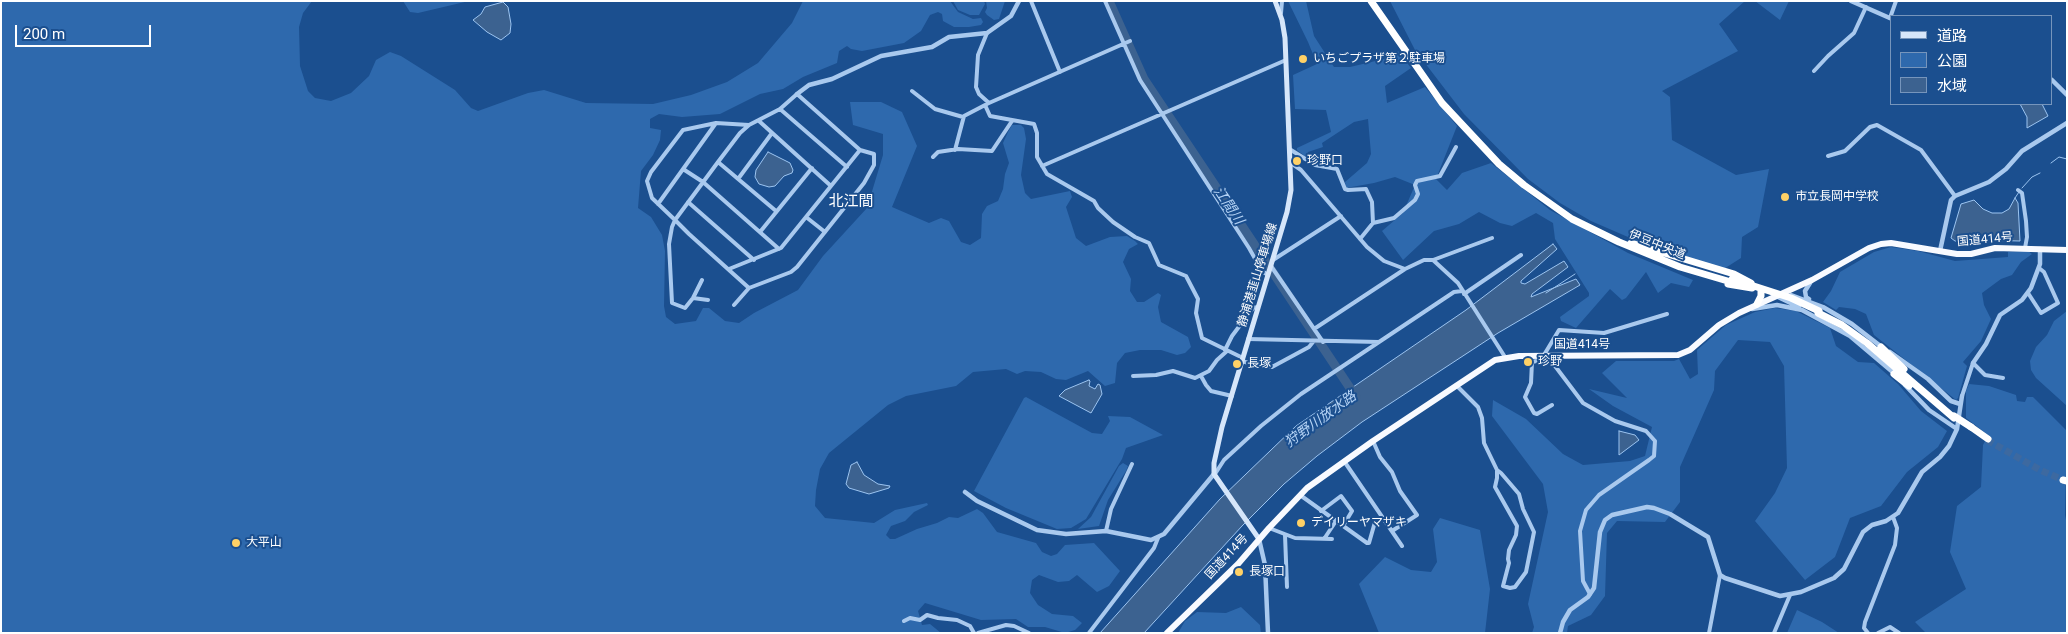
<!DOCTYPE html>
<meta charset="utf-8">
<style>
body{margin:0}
#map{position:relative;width:2068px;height:634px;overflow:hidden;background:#1b4f8f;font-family:Roboto,"Noto Sans JP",sans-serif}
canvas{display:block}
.frame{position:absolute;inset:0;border:2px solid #fff;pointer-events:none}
.legend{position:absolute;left:1890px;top:15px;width:162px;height:90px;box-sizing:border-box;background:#1b4f8f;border:1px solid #7695bc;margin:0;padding:6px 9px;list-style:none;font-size:15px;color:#fff}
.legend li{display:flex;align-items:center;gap:10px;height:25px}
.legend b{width:25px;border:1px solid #7695bc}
.scale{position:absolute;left:15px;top:25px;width:136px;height:22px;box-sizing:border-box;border:2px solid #fff;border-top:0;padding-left:6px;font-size:15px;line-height:18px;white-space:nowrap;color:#fff;-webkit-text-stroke:4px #1b4f8f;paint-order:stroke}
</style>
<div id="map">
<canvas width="2068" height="634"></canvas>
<div class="frame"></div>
<ul class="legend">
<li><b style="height:6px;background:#d6e6fa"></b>道路</li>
<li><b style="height:14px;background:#2e69ad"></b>公園</li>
<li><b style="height:14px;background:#3c6290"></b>水域</li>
</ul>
<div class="scale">200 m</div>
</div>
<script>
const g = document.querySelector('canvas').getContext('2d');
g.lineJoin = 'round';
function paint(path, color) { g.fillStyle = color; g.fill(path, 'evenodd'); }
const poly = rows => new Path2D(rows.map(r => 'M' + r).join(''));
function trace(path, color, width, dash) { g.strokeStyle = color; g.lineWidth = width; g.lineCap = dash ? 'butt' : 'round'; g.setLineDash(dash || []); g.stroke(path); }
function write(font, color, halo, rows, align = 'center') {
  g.font = font + ' Roboto,"Noto Sans JP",sans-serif'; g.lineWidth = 4; g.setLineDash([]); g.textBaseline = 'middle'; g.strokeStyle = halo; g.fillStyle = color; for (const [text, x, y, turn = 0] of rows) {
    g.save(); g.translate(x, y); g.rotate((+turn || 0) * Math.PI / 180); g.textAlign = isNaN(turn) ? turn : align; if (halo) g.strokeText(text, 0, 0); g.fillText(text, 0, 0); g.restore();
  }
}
paint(poly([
 [1,1,312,1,303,13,299,27,300,66,308,91,315,98,331,101,351,93,369,76,376,60,390,52,401,56,455,90,471,108,478,111,528,93,544,90,586,103,653,104,691,95,727,82,758,63,792,23,803,1,950,1,958,12,973,19,981,18,983,22,981,25,969,27,954,27,943,21,942,14,938,12,930,15,921,31,904,43,862,51,851,49,847,46,839,51,837,63,803,77,783,89,760,94,720,114,682,117,659,114,650,119,650,128,661,130,660,140,653,155,641,171,638,208,651,217,662,235,665,251,664,306,666,317,675,324,696,321,703,308,709,308,725,321,739,323,754,313,798,290,823,256,867,208,883,155,883,134,853,125,850,102,881,102,902,112,917,146,892,207,929,223,941,218,949,221,961,242,970,245,981,238,982,214,987,206,998,201,1003,189,1005,174,1009,163,1003,143,1008,132,1012,125,1021,125,1024,128,1026,139,1021,175,1025,193,1031,199,1070,191,1072,197,1066,207,1076,238,1086,246,1110,237,1127,236,1135,241,1138,244,1129,249,1123,262,1131,279,1130,291,1137,302,1144,302,1158,293,1161,295,1158,307,1161,322,1188,337,1191,347,1185,353,1177,355,1161,350,1140,350,1125,353,1117,363,1115,383,1105,386,1088,371,1066,380,1056,379,1041,372,1025,371,1017,374,1006,369,973,372,956,386,906,396,888,405,829,453,820,469,816,490,815,506,825,518,874,523,895,510,927,503,928,505,914,512,905,521,891,526,886,535,890,539,895,539,917,529,937,523,949,517,958,518,977,509,983,513,997,532,1036,543,1042,552,1051,556,1057,554,1065,545,1094,543,1120,571,1109,586,1097,592,1077,575,1069,581,1058,582,1039,575,1032,580,1030,593,1038,605,1052,614,1073,616,1082,623,1075,630,1065,633,1045,627,1028,627,1016,619,981,620,925,603,918,611,922,625,930,624,941,633,1,633],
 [403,1,469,1,418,13,410,12],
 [953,1,984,1,985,4,979,15,970,15,958,10],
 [986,1,1005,1,999,19,994,20,987,15,985,12,987,8],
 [1288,1,1306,1,1314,36,1334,67,1350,67,1384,59,1398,51,1411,68,1385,86,1387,103,1425,87,1457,126,1436,179,1447,190,1462,173,1491,163,1550,210,1628,253,1693,280,1689,287,1671,283,1658,293,1646,272,1626,298,1622,300,1610,289,1576,328,1561,321,1560,317,1589,296,1589,293,1555,239,1553,223,1536,213,1512,226,1500,223,1479,212,1459,224,1434,231,1403,260,1382,231,1403,213,1415,185,1395,177,1374,183,1346,188,1345,182,1367,163,1371,154,1368,119,1354,122,1322,143,1323,147,1308,152,1307,158,1297,150,1297,148,1331,132,1326,110,1295,109,1293,75,1317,64,1308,42],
 [1390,1,1745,1,1719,24,1738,51,1662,91,1670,97,1672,140,1736,175,1769,169,1758,227,1742,237,1741,258,1719,272,1651,247,1591,221,1560,203,1528,179,1464,114,1415,50],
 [1755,1,1789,1,1780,20],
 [1891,247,1918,251,1955,261,2008,257,2008,252,2028,251,2032,254,2021,262,2012,275,2001,279,1982,293,1984,305,1991,319,1981,341,1963,362,1967,366,1958,398,1956,400,1874,335,1866,314,1855,309,1839,307,1836,310,1823,302,1831,291,1840,272,1874,252],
 [1775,308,1796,311,1830,328,1836,346,1858,362,1874,363,1898,384,1921,411,1947,431,1938,447,1907,472,1881,506,1850,518,1835,557,1805,580,1755,521,1775,493,1787,468,1784,366,1770,342,1738,340,1715,371,1714,390,1680,467,1680,502,1665,522,1617,521,1607,533,1605,596,1591,615,1568,626,1567,633,1532,633,1534,627,1528,604,1548,512,1543,484,1492,416,1493,400,1526,419,1563,454,1583,465,1630,461,1645,456,1652,427,1613,406,1589,389,1627,398,1602,373,1616,361,1674,361,1679,359,1690,379,1698,374,1697,350,1712,337,1726,325,1755,312],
 [2067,311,2067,406,2036,378,2031,370,2030,361,2036,347,2047,335,2054,321],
 [1969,384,1989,386,2016,395,2017,401,2025,402,2027,397,2033,397,2067,431,2065,515,2067,525,2067,633,1926,633,1915,622,1966,589,1950,552,1957,506,1981,487,1983,445,1988,435,1966,418,1966,391],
 [1026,397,1092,433,1102,434,1110,421,1108,416,1130,417,1163,435,1126,448,1122,459,1086,519,1071,528,1057,529,1006,508,974,491,1024,398],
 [1123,463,1128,466,1126,471,1108,500,1099,526,1078,529,1091,517,1119,466],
 [1440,518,1480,530,1490,589,1485,633,1379,633,1359,584,1385,557,1411,570,1431,572,1437,562,1433,529],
 [1241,607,1260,625,1261,633,1178,633,1185,621,1197,612,1226,613],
 [1797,610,1822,622,1839,633,1787,633]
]), '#2e69ad');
const water = poly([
 [503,2,508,7,511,24,510,33,501,40,487,32,473,20,481,14,485,7,503,2],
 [2020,104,2042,104,2048,116,2027,128,2027,117,2020,104],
 [768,152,790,163,793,170,792,173,784,176,775,186,769,187,759,184,755,177,756,170,768,152],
 [2015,198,2018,203,2020,241,1979,240,1970,242,1955,241,1951,238,1961,204,1974,200,1983,209,1992,213,2002,213,2009,209,2015,198],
 [1553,244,1557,249,1521,281,1521,283,1525,284,1564,261,1568,267,1532,294,1531,297,1576,279,1580,285,1498,333,1362,422,1317,456,1284,484,1242,526,1144,633,1100,633,1220,499,1296,426,1466,310,1553,244],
 [1089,380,1090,381,1089,386,1095,389,1098,384,1100,385,1102,394,1091,413,1059,396,1065,390,1089,380],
 [1619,431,1635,435,1639,440,1619,455,1619,431],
 [857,462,864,475,878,484,890,486,889,488,869,494,849,488,846,484,851,465,857,462]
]);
paint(water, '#3c6290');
trace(water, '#9cc4f0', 1);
trace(poly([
 [2051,163,2059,157,2067,159],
 [2022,188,2032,177,2040,173],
 [2015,198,2019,192],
 [1546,293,1575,274]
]), '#9cc4f0', 1);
trace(poly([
 [1109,1,1144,79,1356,397]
]), '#3c6290', 9);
trace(poly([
 [1987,440,2040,470,2063,480]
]), '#3d69a0', 7, [7, 3.5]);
trace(poly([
 [1031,1,1060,72],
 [1105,1,1140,80,1249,248,1262,271,1268,275],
 [1281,13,1282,1],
 [1890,18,1896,1],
 [987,33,978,55,976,87,979,94,989,103,1130,41],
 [1814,71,1828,56,1854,33,1866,7],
 [912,91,935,109,963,117],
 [985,105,990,116,1034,124,1037,133,1037,157,1047,174,1094,201,1098,208,1113,222,1135,237,1149,243,1159,265,1186,276,1198,299,1196,313,1202,338,1243,358],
 [780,109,847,167],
 [759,121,831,186],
 [955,150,964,116,987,104],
 [1291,150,1315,165,1337,169,1345,189,1348,190,1366,189,1372,202,1373,223],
 [1828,156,1845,151,1870,127,1877,125,1921,150,1955,196],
 [933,157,938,152,958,149,992,151,1012,121],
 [718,162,776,211],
 [1291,163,1301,170,1367,247,1384,261,1405,269],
 [1042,166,1286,60],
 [683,169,703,182,779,249],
 [738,179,772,133],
 [2018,190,2022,193,2026,221,2027,237,2025,248],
 [688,202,754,260],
 [658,204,716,123],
 [806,217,825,232],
 [760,232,812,168],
 [1360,239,1373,223,1394,218,1415,200,1418,194,1415,185,1417,181,1440,176,1456,147],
 [1273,260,1341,216],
 [1433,260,1458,283,1505,357],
 [1271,266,1323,342],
 [729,269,781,248,860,150],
 [702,280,693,298,685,308,672,303,669,244,672,227,675,220,718,162,740,133,749,125,780,109,797,94,860,150,874,154,874,165,864,183,797,267,791,272,749,288,689,234,675,220,652,198,647,181,651,172,683,130,716,123,749,125],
 [2028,293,2041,313,2058,303,2044,272,2039,268],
 [1464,294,1521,255],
 [693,298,708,300],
 [734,305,749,288],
 [1314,329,1405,269,1424,260,1433,260,1492,238],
 [1248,339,1379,342],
 [1225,350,1232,336,1253,308,1258,307],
 [1550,356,1552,362,1583,403,1615,421,1646,431,1655,441,1654,456,1649,460,1599,495,1586,510,1580,531,1583,581,1590,594],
 [1242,361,1255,365,1272,367,1309,347,1313,342],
 [1133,376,1156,375,1173,371,1195,378,1209,371,1217,360,1227,351],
 [1201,376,1206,385,1211,391,1232,396],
 [1457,386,1478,407,1482,418,1484,443,1497,470,1497,478,1495,487,1517,526,1516,535,1509,550,1508,559,1509,563,1503,586,1510,588,1515,587,1526,572,1534,532,1523,509,1519,494,1501,473,1497,470],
 [1962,396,1973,363,1985,375,2003,378],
 [1552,405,1537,414,1534,413,1525,397,1531,383,1532,362,1541,360,1559,330,1604,333,1667,314],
 [1373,441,1380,457,1392,472,1400,491,1417,515,1392,531],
 [1344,461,1402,546],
 [1215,474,1224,460,1261,426,1301,394,1454,292,1462,291],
 [1300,495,1367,543,1369,543,1375,522,1382,517],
 [1321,511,1341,496,1352,511,1343,526],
 [1269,528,1295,538,1332,539],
 [1106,531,1111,509,1132,464],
 [1285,535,1287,587],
 [1324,539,1336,521],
 [904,621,910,618,920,620,927,615,938,618,957,620,970,626,974,633],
 [978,633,1006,625,1014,626,1029,633],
 [1089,633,1154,548,1158,538],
 [1709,633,1720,575],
 [1774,633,1790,595],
 [1868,633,1864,628,1865,622,1895,545,1897,528,1893,517],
 [1878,633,1890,627,1899,633]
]), '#a9c9ee', 4);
trace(poly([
 [1851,1,1892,19],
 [2052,80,2067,95],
 [797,94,809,85,832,79,881,56,932,47,949,37,987,33,1011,16,1019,1],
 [1940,251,1951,200,1955,196,1989,182,2006,169,2022,151,2067,123],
 [1791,295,1823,307,1852,324,1883,348],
 [1776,296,1799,307],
 [1809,299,1806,297,1805,291,1810,283],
 [1752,309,1777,305,1802,310,1850,336,1895,374],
 [1890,352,1928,379,1951,401,1960,404],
 [1973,363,1986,344,2000,315,2022,300,2031,288,2040,264,2040,249],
 [1905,385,1929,410,1957,429],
 [965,492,977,501,1037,530,1066,534,1106,531,1151,540,1164,534,1214,474],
 [1259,539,1265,565,1268,633],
 [1560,633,1563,622,1570,610,1588,597,1594,588,1600,532,1605,520,1612,515,1647,507,1654,508,1670,514,1708,537,1720,575,1725,578,1780,596,1801,592,1834,578,1844,569,1863,532,1872,525,1886,521,1898,513,1922,472,1940,457,1949,446,1957,429,1962,396]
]), '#a9c9ee', 4.5);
trace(poly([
 [1259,539,1214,474,1214,463,1222,427,1287,212,1291,190,1285,38,1282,20,1275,1]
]), '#d6e6fa', 5);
trace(poly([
 [1167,633,1238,564,1269,528,1307,488,1373,441,1495,360,1519,356,1678,355,1690,350,1719,325,1739,313,1812,280,1869,248,1881,244,1891,243,1957,254,1971,254,1995,248,2067,250]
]), '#f8faff', 6);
trace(poly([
 [1371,1,1442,103,1499,164,1524,185,1572,219,1619,242,1680,267,1731,282],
 [1631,243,1734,274,1751,283],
 [1728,284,1752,288],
 [1757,304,1761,296,1761,291],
 [1818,313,1842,325,1867,343,1954,418],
 [1881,347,1904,369],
 [1894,374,1909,386],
 [1971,427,1988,439],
 [2063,480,2067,481]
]), '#fff', 7);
trace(poly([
 [1732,279,1791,298,1819,311],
 [1954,416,1971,427]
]), '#fff', 7);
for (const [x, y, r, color] of [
 [1303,59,5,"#ffd166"],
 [1297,161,5,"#ffd166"],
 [1785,197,5,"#ffd166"],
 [1528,362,5,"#ffd166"],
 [1237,364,5,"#ffd166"],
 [1301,523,5,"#ffd166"],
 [236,543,5,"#ffd166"],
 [1239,572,5,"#ffd166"]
]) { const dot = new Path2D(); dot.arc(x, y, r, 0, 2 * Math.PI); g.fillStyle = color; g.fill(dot); trace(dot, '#1b4f8f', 2); }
write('12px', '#fff', '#1b4f8f', [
 ["いちごプラザ第２駐車場",1313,59],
 ["珍野口",1307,161],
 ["市立長岡中学校",1795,197],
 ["珍野",1538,362],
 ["長塚",1247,364],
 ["デイリーヤマザキ",1311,523],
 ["大平山",246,543],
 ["長塚口",1249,572]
], 'left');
write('12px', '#fff', '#1b4f8f', [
 ["国道414号",1985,240,-5],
 ["伊豆中央道",1657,245,22],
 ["静浦港韮山停車場線",1258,275,-73],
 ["国道414号",1582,345],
 ["国道414号",1227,557,-47]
]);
write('italic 14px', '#b5d3f5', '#1b4f8f', [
 ["江間川",1228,206,56],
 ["狩野川放水路",1321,420,-36]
]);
write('15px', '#fff', '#1b4f8f', [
 ["北江間",851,202]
]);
</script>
